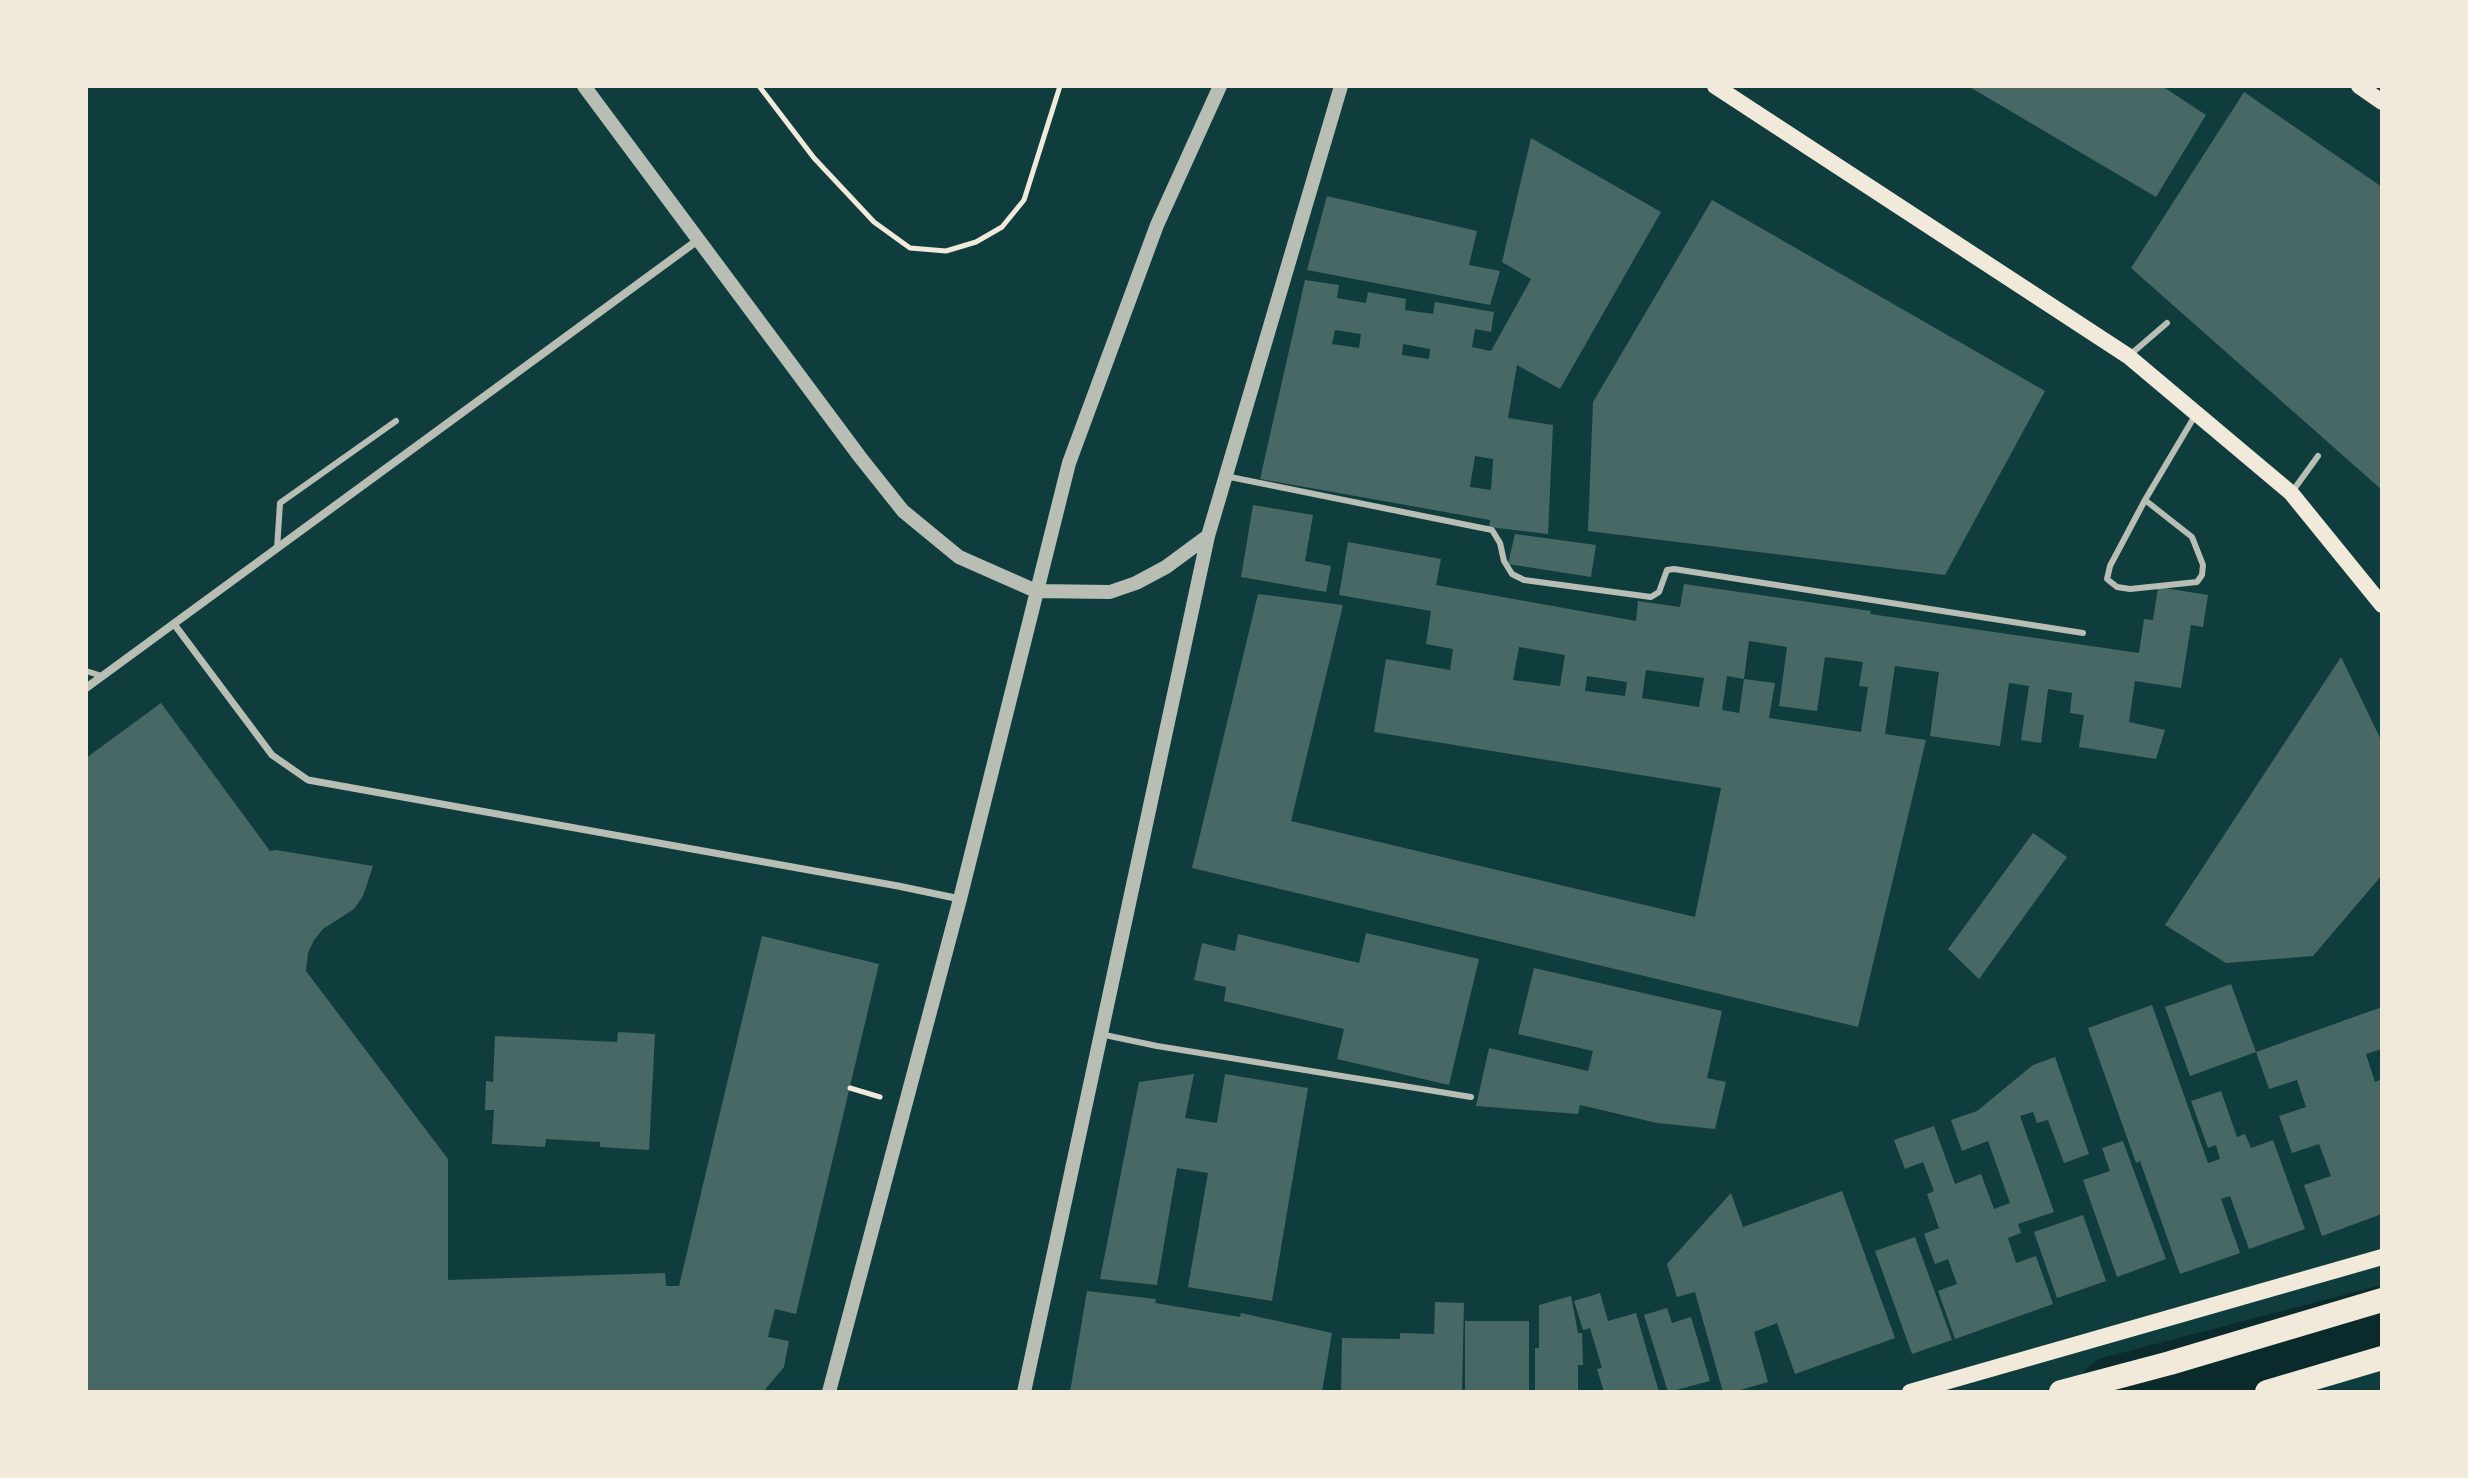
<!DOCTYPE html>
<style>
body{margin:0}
#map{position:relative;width:2468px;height:1478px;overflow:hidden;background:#0f3d3e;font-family:Quicksand,sans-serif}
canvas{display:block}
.frame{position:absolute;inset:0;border:88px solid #f1e9da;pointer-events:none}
</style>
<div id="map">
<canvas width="2468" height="1478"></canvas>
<div class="frame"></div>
</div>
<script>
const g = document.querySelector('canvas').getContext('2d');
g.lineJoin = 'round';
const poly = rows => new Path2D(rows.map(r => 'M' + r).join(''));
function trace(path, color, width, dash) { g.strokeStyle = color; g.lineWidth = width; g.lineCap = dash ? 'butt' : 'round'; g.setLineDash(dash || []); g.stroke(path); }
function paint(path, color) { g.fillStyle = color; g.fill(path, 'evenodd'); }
trace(poly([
 [2114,1392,2382,1322]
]), '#0a2a2b', 72);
paint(poly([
 [1968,86,2162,86,2206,115,2156,197],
 [2244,92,2382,187,2382,490,2131,268],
 [1531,138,1661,212,1560,389,1517,365,1508,418,1553,425,1548,534,1489,527,1490,520,1260,479,1305,280,1339,285,1337,298,1366,303,1368,292,1406,299,1405,310,1433,314,1435,302,1494,312,1491,332,1475,329,1472,347,1491,351,1531,279,1502,262],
 [1335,330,1361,334,1359,348,1332,344],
 [1403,344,1430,349,1429,359,1402,355],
 [1475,456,1493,459,1491,490,1470,487],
 [1327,196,1477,231,1469,265,1500,271,1490,305,1307,270],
 [1712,200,2045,391,1945,575,1588,531,1593,402],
 [1253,505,1313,515,1305,561,1331,566,1326,592,1241,577],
 [1515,534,1596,545,1591,577,1508,564],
 [1348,542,1441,559,1436,585,1636,621,1638,601,1680,607,1684,584,1871,611,1870,614,2139,653,2144,619,2153,620,2158,587,2208,595,2203,627,2191,625,2181,688,2135,681,2129,722,2165,730,2156,759,2079,747,2084,715,2070,713,2072,693,2048,689,2041,743,2021,740,2029,686,2009,683,2000,746,1930,736,1939,672,1895,666,1885,734,1926,740,1858,1027,1192,868,1258,594,1343,605,1291,821,1695,917,1721,788,1374,732,1386,659,1450,670,1453,649,1426,644,1431,611,1339,595],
 [1749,641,1787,647,1779,706,1817,711,1825,657,1863,662,1859,686,1868,687,1861,732,1769,718,1775,683,1744,679,1739,713,1722,710,1727,676,1744,679],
 [1519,647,1565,655,1560,686,1513,680],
 [1646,670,1704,678,1699,707,1642,698],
 [1587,676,1627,682,1625,696,1585,691],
 [2341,657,2382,742,2382,875,2313,956,2226,963,2165,925],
 [161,703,270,851,276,850,373,866,363,896,354,909,323,929,314,940,308,953,306,971,448,1159,448,1280,665,1273,666,1286,679,1286,762,936,879,964,796,1314,775,1309,768,1337,789,1341,784,1367,763,1392,86,1392,86,758],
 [2033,833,2067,857,1979,979,1948,949],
 [1366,933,1479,959,1449,1085,1337,1059,1344,1029,1224,1001,1226,987,1194,980,1202,943,1235,951,1238,934,1359,963],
 [1534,968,1722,1011,1707,1078,1726,1082,1715,1129,1657,1123,1580,1105,1578,1114,1476,1106,1489,1048,1588,1071,1593,1051,1518,1034],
 [2231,984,2256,1052,2382,1007,2382,1049,2366,1054,2375,1082,2382,1079,2382,1214,2322,1236,2304,1185,2331,1176,2319,1144,2292,1153,2279,1116,2306,1107,2297,1080,2269,1089,2256,1052,2190,1076,2165,1007],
 [2152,1005,2208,1163,2220,1159,2216,1145,2208,1148,2191,1101,2221,1091,2237,1137,2245,1134,2251,1148,2273,1140,2305,1229,2249,1249,2230,1196,2221,1199,2240,1253,2180,1274,2140,1161,2136,1163,2088,1028],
 [618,1032,655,1034,649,1150,600,1147,600,1142,546,1139,545,1147,492,1144,494,1110,485,1110,486,1081,493,1082,495,1036,617,1042],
 [2055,1057,2089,1154,2064,1163,2048,1120,2037,1123,2033,1112,2020,1116,2054,1212,2018,1224,2021,1233,2008,1238,2016,1263,2036,1256,2053,1304,1955,1339,1938,1291,1957,1284,1948,1259,1935,1264,1924,1234,1939,1228,1927,1194,1934,1191,1923,1162,1905,1169,1894,1140,1934,1126,1955,1184,1981,1174,1994,1209,2010,1203,1988,1141,1962,1151,1951,1120,1977,1111,2033,1065],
 [1194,1074,1185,1118,1217,1123,1225,1074,1308,1088,1272,1301,1188,1287,1208,1173,1177,1168,1157,1285,1100,1279,1139,1082],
 [2123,1141,2166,1259,2117,1277,2083,1180,2110,1171,2102,1148],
 [1842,1191,1895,1338,1795,1374,1777,1323,1754,1332,1768,1382,1733,1392,1723,1392,1695,1292,1677,1297,1667,1264,1731,1193,1743,1227],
 [2083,1215,2106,1281,2057,1298,2034,1232],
 [1915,1237,1952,1340,1912,1354,1875,1251],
 [1087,1291,1156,1299,1155,1303,1240,1317,1241,1313,1332,1333,1322,1392,1070,1392],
 [1600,1293,1608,1321,1636,1313,1659,1392,1604,1392,1597,1369,1602,1368,1590,1328,1583,1330,1574,1301],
 [1571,1296,1578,1333,1582,1333,1583,1365,1578,1365,1578,1392,1535,1392,1535,1348,1539,1348,1539,1305],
 [1435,1302,1464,1303,1462,1392,1341,1392,1342,1338,1400,1339,1400,1333,1434,1334],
 [1667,1308,1672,1323,1691,1317,1710,1381,1668,1392,1644,1315],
 [1465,1321,1529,1321,1529,1392,1465,1392]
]), '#486865');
trace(poly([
 [759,86,814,158,874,222,910,248,946,251,976,242,1002,227,1024,200,1060,86],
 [850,1088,880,1097]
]), '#f1e9da', 5);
trace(poly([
 [2131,354,2167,323],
 [1225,476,1492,530,1500,543,1504,561,1512,574,1524,580,1651,597,1659,592,1667,570,1674,569,2083,633],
 [2292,492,2318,456],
 [2145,500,2192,537,2203,565,2202,575,2197,582,2130,589,2117,587,2107,579,2110,566,2145,500,2158,478,2196,414],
 [277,549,280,503,396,421],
 [86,671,102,676],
 [1100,1034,1157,1046,1471,1097]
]), '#b8beb3', 6);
trace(poly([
 [174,624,272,755,308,780,898,886,960,899]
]), '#b8beb3', 7);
trace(poly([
 [86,688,698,240]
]), '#b8beb3', 8);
trace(poly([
 [584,86,860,457,903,511,959,557,1036,591,1110,592,1136,583,1166,567,1208,536],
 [829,1392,960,899,1069,463,1157,225,1220,86],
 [1024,1392,1208,536,1341,86]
]), '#b8beb3', 14);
trace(poly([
 [1715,86,2128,356,2291,493,2382,605],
 [2359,86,2382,102],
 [1910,1392,2382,1257]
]), '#f1e9da', 16);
trace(poly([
 [2061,1392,2170,1363,2382,1300],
 [2267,1392,2382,1358]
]), '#f1e9da', 24);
</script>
